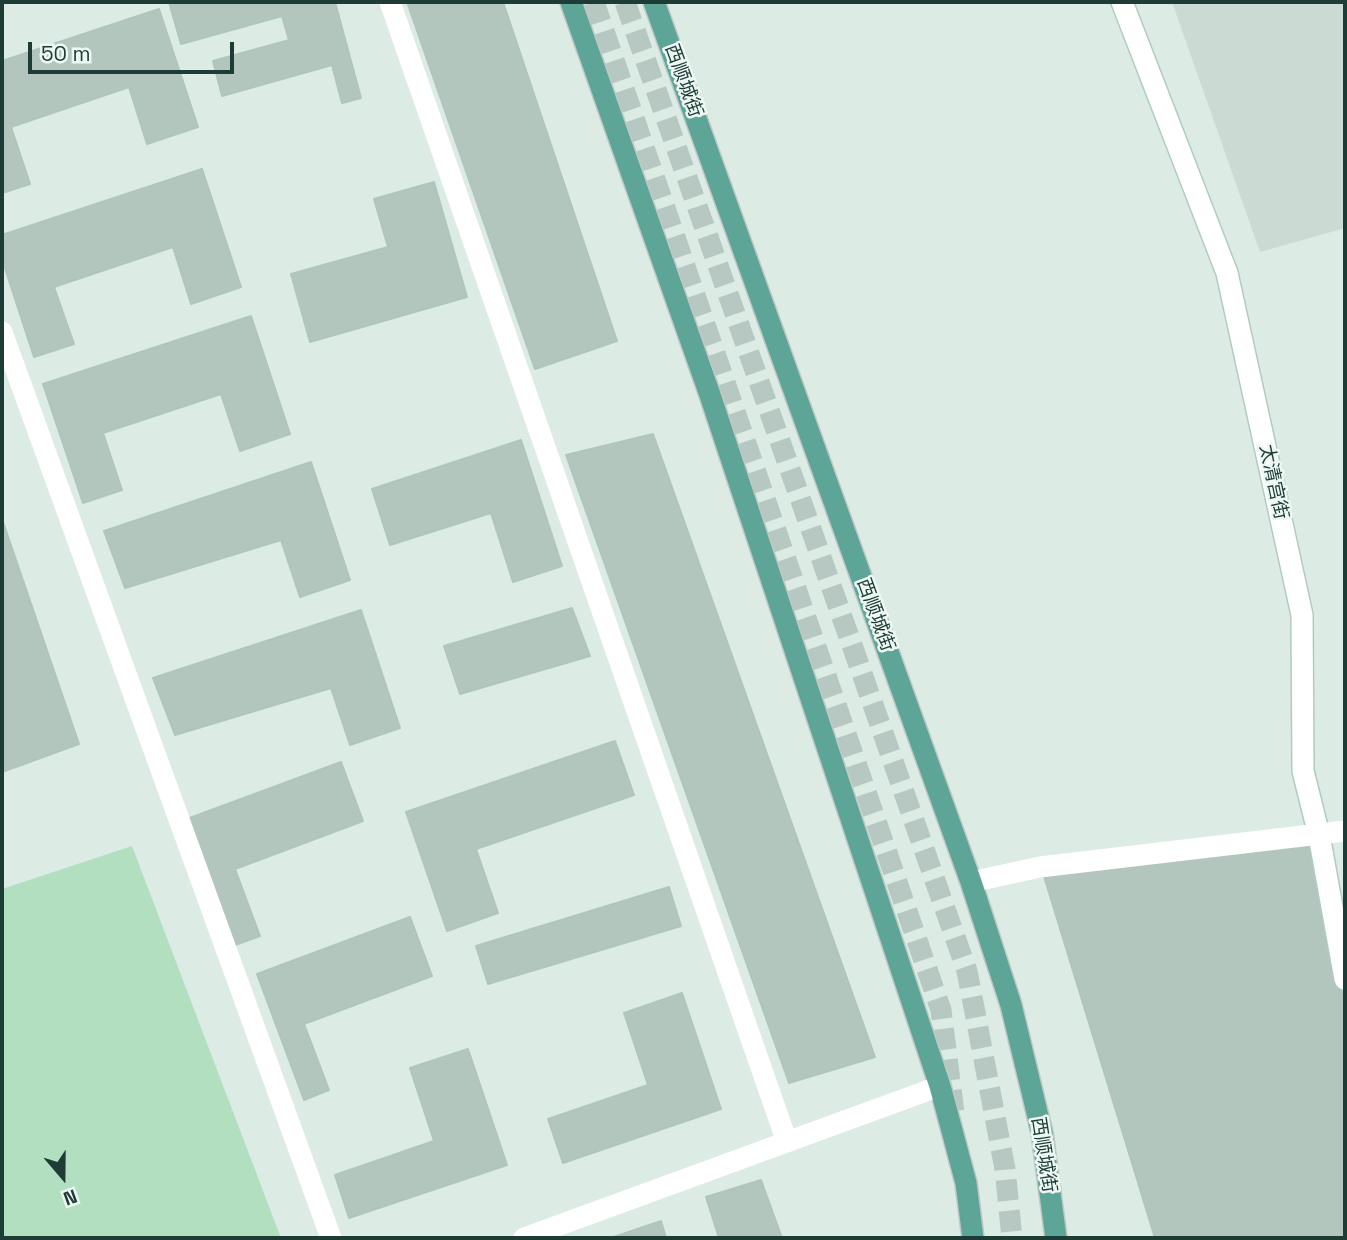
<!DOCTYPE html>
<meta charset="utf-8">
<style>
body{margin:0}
#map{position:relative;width:1347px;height:1240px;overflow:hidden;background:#ddebe5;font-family:"Space Grotesk",sans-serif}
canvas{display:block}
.frame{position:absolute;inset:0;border:4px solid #1d3c35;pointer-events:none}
.north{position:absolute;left:28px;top:1142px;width:70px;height:70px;-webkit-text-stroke:5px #edf7f3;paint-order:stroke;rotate:160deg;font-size:19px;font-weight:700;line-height:28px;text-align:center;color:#1d3c35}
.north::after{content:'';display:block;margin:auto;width:24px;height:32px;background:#1d3c35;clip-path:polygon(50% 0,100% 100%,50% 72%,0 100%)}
.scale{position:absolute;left:28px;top:42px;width:206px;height:32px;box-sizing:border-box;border:4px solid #1d3c35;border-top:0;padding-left:9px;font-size:21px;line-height:24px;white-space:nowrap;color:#1d3c35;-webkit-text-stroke:5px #edf7f3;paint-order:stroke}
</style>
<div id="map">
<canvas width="1347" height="1240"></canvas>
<div class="frame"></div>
<div class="north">N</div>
<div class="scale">50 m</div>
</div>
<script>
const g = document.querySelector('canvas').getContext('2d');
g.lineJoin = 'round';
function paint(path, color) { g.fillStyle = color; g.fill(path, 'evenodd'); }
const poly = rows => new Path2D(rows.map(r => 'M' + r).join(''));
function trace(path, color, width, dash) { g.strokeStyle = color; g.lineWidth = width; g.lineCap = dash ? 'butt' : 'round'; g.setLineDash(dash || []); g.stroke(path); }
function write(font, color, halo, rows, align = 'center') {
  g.font = font + ' "Space Grotesk","Noto Sans SC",sans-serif'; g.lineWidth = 5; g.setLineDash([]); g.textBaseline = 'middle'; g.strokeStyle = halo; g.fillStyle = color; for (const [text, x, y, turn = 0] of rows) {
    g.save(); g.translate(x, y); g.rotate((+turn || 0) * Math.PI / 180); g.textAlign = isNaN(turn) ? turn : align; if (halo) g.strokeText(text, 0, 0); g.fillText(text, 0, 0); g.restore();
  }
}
paint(poly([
 [1172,2,1345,2,1345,228,1260,252]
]), '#cbdbd4');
paint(poly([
 [132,846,281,1238,2,1238,2,889]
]), '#b3dfc1');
const building = poly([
 [169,2,335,2,361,98,342,103,332,65,222,96,213,61,289,40,282,16,181,44,169,2],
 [407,2,503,2,617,341,535,369,407,2],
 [159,9,198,127,147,144,129,87,11,127,30,184,2,193,2,61,159,9],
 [202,169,241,287,191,304,173,247,54,287,74,344,34,357,2,259,2,235,202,169],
 [434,182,467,297,310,342,291,274,388,247,374,199,434,182],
 [251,316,290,434,240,451,221,394,103,433,122,490,83,503,43,384,251,316],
 [653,434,875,1057,789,1083,566,455,653,434],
 [521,440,562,566,513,582,491,513,390,545,372,489,521,440],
 [311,462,350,580,300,597,281,540,125,588,104,531,311,462],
 [2,519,79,744,2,772,2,519],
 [572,608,590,656,460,694,444,646,572,608],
 [361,610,400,728,350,745,331,688,175,735,153,678,361,610],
 [615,741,634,795,476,849,498,913,447,931,406,812,615,741],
 [341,762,363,821,235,869,260,936,235,945,187,819,341,762],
 [1311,836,1345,1006,1345,1237,1155,1238,1043,873,1311,836],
 [669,887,681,926,488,984,476,946,669,887],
 [410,917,432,976,304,1024,329,1090,304,1100,257,974,410,917],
 [682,993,721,1109,563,1163,548,1119,648,1085,624,1013,682,993],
 [468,1049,507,1165,349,1218,335,1175,434,1141,410,1068,468,1049],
 [761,1180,782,1238,719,1238,706,1197,761,1180],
 [661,1221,666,1238,611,1238,661,1221]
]);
paint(building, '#b2c6be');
trace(building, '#afc5bd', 2);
trace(poly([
 [594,2,941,1010,954,1113],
 [625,2,967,971,1005,1169,1012,1238]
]), '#b7c8c2', 21, [21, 10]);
const secondary = poly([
 [1122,2,1227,273,1302,615,1303,771,1319,835,1345,979]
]);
const primary = poly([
 [571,2,710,395,940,1086,966,1183,973,1238],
 [654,2,971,882,1011,1005,1042,1133,1056,1238]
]);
trace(secondary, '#afccc3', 24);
trace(primary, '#c0c8c6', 24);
trace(poly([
 [390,2,787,1142],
 [2,332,331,1238],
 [971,882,1040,867,1345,831],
 [524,1238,940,1086]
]), '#fff', 21);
trace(secondary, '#fff', 21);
trace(primary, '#5ca597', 21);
write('19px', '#1d3c35', '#edf7f3', [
 ["西顺城街",683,81,70],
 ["太清宫街",1273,482,78],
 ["西顺城街",875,615,70],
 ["西顺城街",1043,1155,81]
]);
</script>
